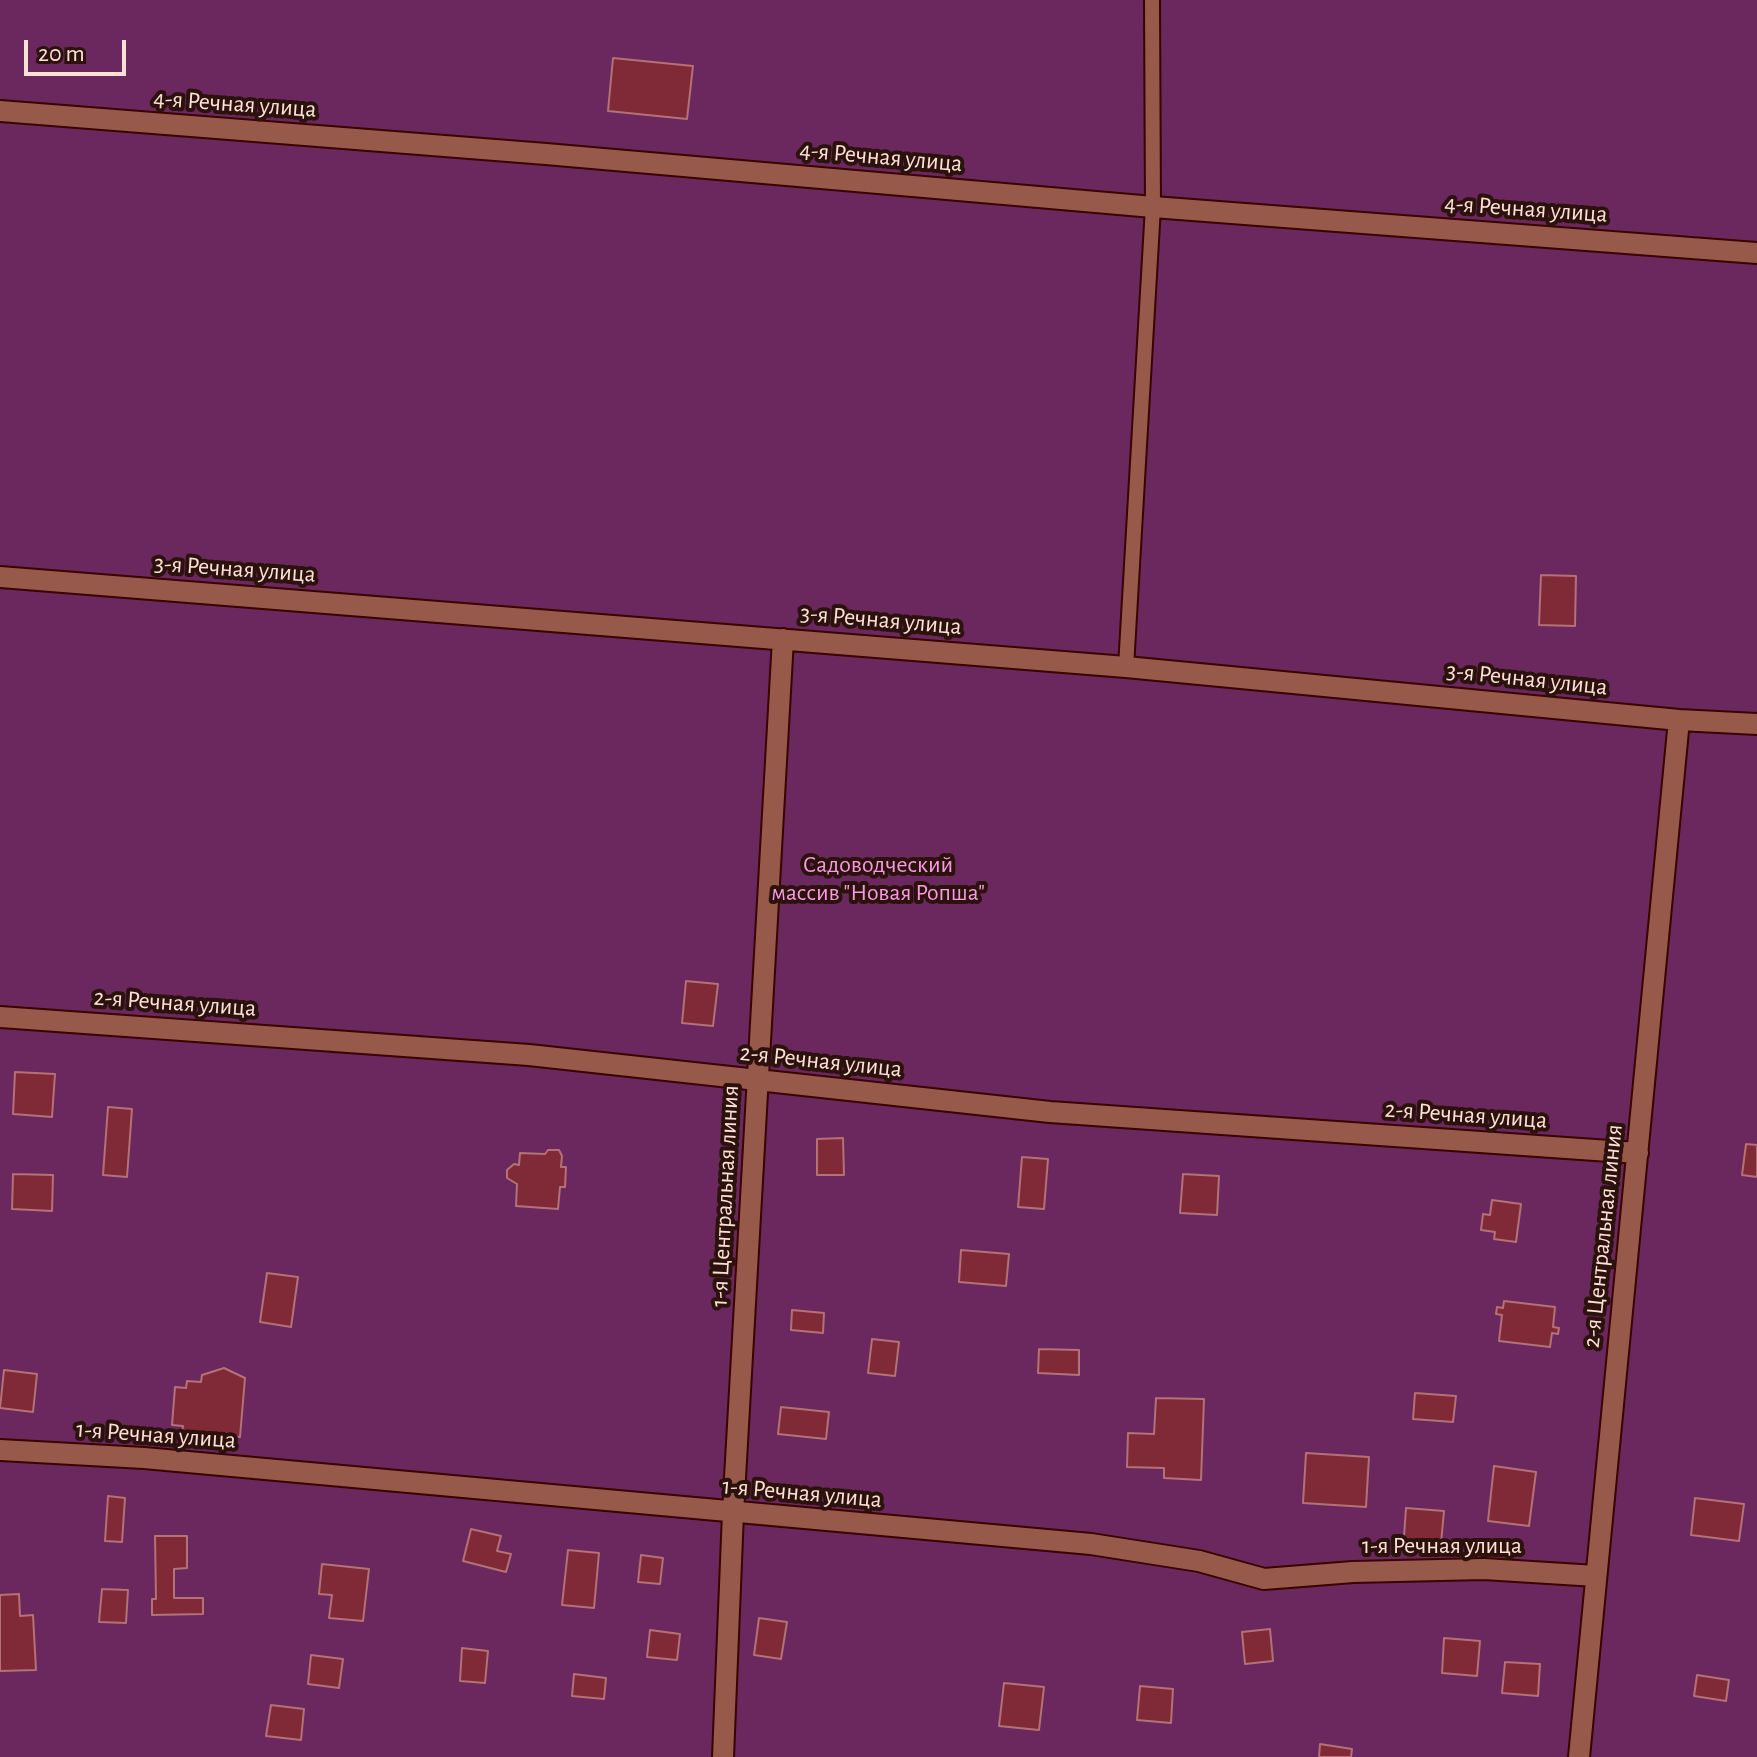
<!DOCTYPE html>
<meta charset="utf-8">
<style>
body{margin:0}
#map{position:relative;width:1757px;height:1757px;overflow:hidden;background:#551f10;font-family:"Alegreya Sans",sans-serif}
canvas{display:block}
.scale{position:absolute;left:24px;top:40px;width:102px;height:36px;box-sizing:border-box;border:4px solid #fde0d8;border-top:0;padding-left:10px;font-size:24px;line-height:28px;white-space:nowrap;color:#fde0d8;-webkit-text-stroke:6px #2b120c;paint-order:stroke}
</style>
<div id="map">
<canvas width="1757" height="1757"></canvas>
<div class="scale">20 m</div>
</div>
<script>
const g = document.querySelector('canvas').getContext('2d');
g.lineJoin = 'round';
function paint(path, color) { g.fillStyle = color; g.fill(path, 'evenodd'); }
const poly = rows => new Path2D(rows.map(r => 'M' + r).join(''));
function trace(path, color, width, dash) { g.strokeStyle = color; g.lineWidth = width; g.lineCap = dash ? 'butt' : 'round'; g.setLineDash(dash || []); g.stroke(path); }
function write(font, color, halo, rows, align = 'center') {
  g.font = font + ' "Alegreya Sans",sans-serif'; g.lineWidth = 8; g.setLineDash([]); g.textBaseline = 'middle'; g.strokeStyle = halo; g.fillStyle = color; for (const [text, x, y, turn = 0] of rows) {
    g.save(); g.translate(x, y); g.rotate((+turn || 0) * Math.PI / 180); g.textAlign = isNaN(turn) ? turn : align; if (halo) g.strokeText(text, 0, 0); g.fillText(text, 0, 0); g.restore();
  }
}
paint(poly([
 [0,0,1757,0,1757,1757,0,1757]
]), '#6a285e');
const building = poly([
 [613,58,693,66,687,119,608,111,613,58],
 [1541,575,1576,576,1575,626,1539,625,1541,575],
 [686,981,718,984,713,1026,682,1023,686,981],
 [15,1072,55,1074,52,1117,13,1114,15,1072],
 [108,1107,132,1109,127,1177,103,1175,108,1107],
 [843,1138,844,1175,817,1175,817,1139,843,1138],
 [1746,1144,1757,1145,1757,1177,1742,1175,1746,1144],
 [548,1150,559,1150,562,1156,561,1167,566,1167,565,1187,560,1187,558,1209,516,1206,517,1184,507,1178,507,1170,514,1164,519,1165,520,1153,545,1154,548,1150],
 [1022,1157,1048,1159,1044,1209,1018,1207,1022,1157],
 [13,1174,53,1175,52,1211,12,1209,13,1174],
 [1183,1174,1219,1176,1217,1215,1180,1213,1183,1174],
 [1492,1200,1521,1204,1516,1242,1494,1239,1495,1232,1481,1230,1483,1214,1490,1215,1492,1200],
 [961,1250,1009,1254,1006,1286,959,1282,961,1250],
 [267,1273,298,1277,291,1327,260,1322,267,1273],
 [1504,1301,1555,1307,1553,1327,1559,1328,1558,1334,1552,1333,1550,1347,1499,1341,1502,1315,1496,1314,1497,1307,1503,1308,1504,1301],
 [792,1310,824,1313,823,1333,791,1330,792,1310],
 [872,1339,899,1342,895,1376,868,1373,872,1339],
 [1039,1349,1079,1350,1079,1375,1038,1373,1039,1349],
 [224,1368,245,1378,240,1437,182,1433,183,1426,172,1425,175,1387,186,1388,187,1381,201,1382,202,1375,224,1368],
 [4,1370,37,1374,33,1412,0,1408,4,1370],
 [1415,1393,1456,1396,1453,1422,1413,1419,1415,1393],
 [1156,1398,1204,1399,1201,1480,1164,1478,1164,1468,1127,1467,1128,1433,1154,1434,1156,1398],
 [781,1407,829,1412,826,1439,778,1434,781,1407],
 [1306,1453,1369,1457,1366,1507,1303,1503,1306,1453],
 [1494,1466,1536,1472,1529,1526,1488,1521,1494,1466],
 [108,1496,125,1498,122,1542,105,1541,108,1496],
 [1695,1498,1744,1504,1739,1541,1691,1535,1695,1498],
 [1406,1508,1444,1511,1440,1554,1403,1551,1406,1508],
 [471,1529,501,1536,497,1551,511,1554,506,1572,463,1561,471,1529],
 [155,1536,187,1536,187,1568,174,1569,174,1598,203,1598,203,1614,152,1615,152,1599,156,1599,155,1536],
 [568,1550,599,1553,594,1608,562,1605,568,1550],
 [641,1555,663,1558,660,1584,638,1582,641,1555],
 [322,1564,369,1569,363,1621,329,1618,332,1595,319,1594,322,1564],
 [102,1589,128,1590,126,1623,99,1622,102,1589],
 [19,1594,20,1616,33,1615,36,1670,0,1671,0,1595,19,1594],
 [759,1618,787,1622,781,1659,754,1655,759,1618],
 [1270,1629,1273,1661,1245,1664,1242,1632,1270,1629],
 [650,1630,680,1634,677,1660,647,1657,650,1630],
 [1444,1638,1480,1641,1477,1676,1442,1673,1444,1638],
 [462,1648,488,1651,485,1683,460,1681,462,1648],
 [311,1655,343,1659,339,1688,308,1684,311,1655],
 [1505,1662,1540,1664,1538,1696,1502,1693,1505,1662],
 [574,1674,606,1678,604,1699,572,1696,574,1674],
 [1697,1675,1729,1680,1726,1701,1694,1696,1697,1675],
 [1004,1683,1044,1687,1039,1730,999,1726,1004,1683],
 [1140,1686,1173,1689,1171,1723,1137,1720,1140,1686],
 [271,1705,304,1709,301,1740,266,1736,271,1705],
 [1320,1744,1352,1749,1351,1757,1319,1757,1320,1744]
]);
paint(building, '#812a37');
trace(building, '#b47176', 2);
const service = poly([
 [1126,667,1153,207,1152,0]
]);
const minor = poly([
 [0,111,546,154,1153,207,1757,253],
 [0,577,1126,667,1679,720,1757,724],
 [0,1017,529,1055,1050,1112,1638,1153],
 [0,1450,144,1458,1091,1544,1199,1561,1264,1579,1353,1572,1484,1569,1596,1576],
 [723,1757,733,1513,783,639],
 [1579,1757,1679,720]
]);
trace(service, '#380300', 18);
trace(minor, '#380300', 24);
trace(service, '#975a4a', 14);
trace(minor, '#975a4a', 20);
write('24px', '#fde0d8', '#2b120c', [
 ["4-я Речная улица",235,104,4],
 ["4-я Речная улица",881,157,5],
 ["4-я Речная улица",1526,209,4],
 ["3-я Речная улица",235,569,4],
 ["3-я Речная улица",881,620,5],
 ["3-я Речная улица",1527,679,6],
 ["2-я Речная улица",175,1003,4],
 ["2-я Речная улица",821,1061,6],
 ["2-я Речная улица",1466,1115,4],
 ["1-я Центральная линия",725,1196,-87],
 ["2-я Центральная линия",1603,1236,-84],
 ["1-я Речная улица",156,1435,4],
 ["1-я Речная улица",802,1493,5],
 ["1-я Речная улица",1442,1546]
]);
write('24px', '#fa98e4', '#2b120c', [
 ["Садоводческий",878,865],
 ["массив \"Новая Ропша\"",878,893]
]);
</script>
